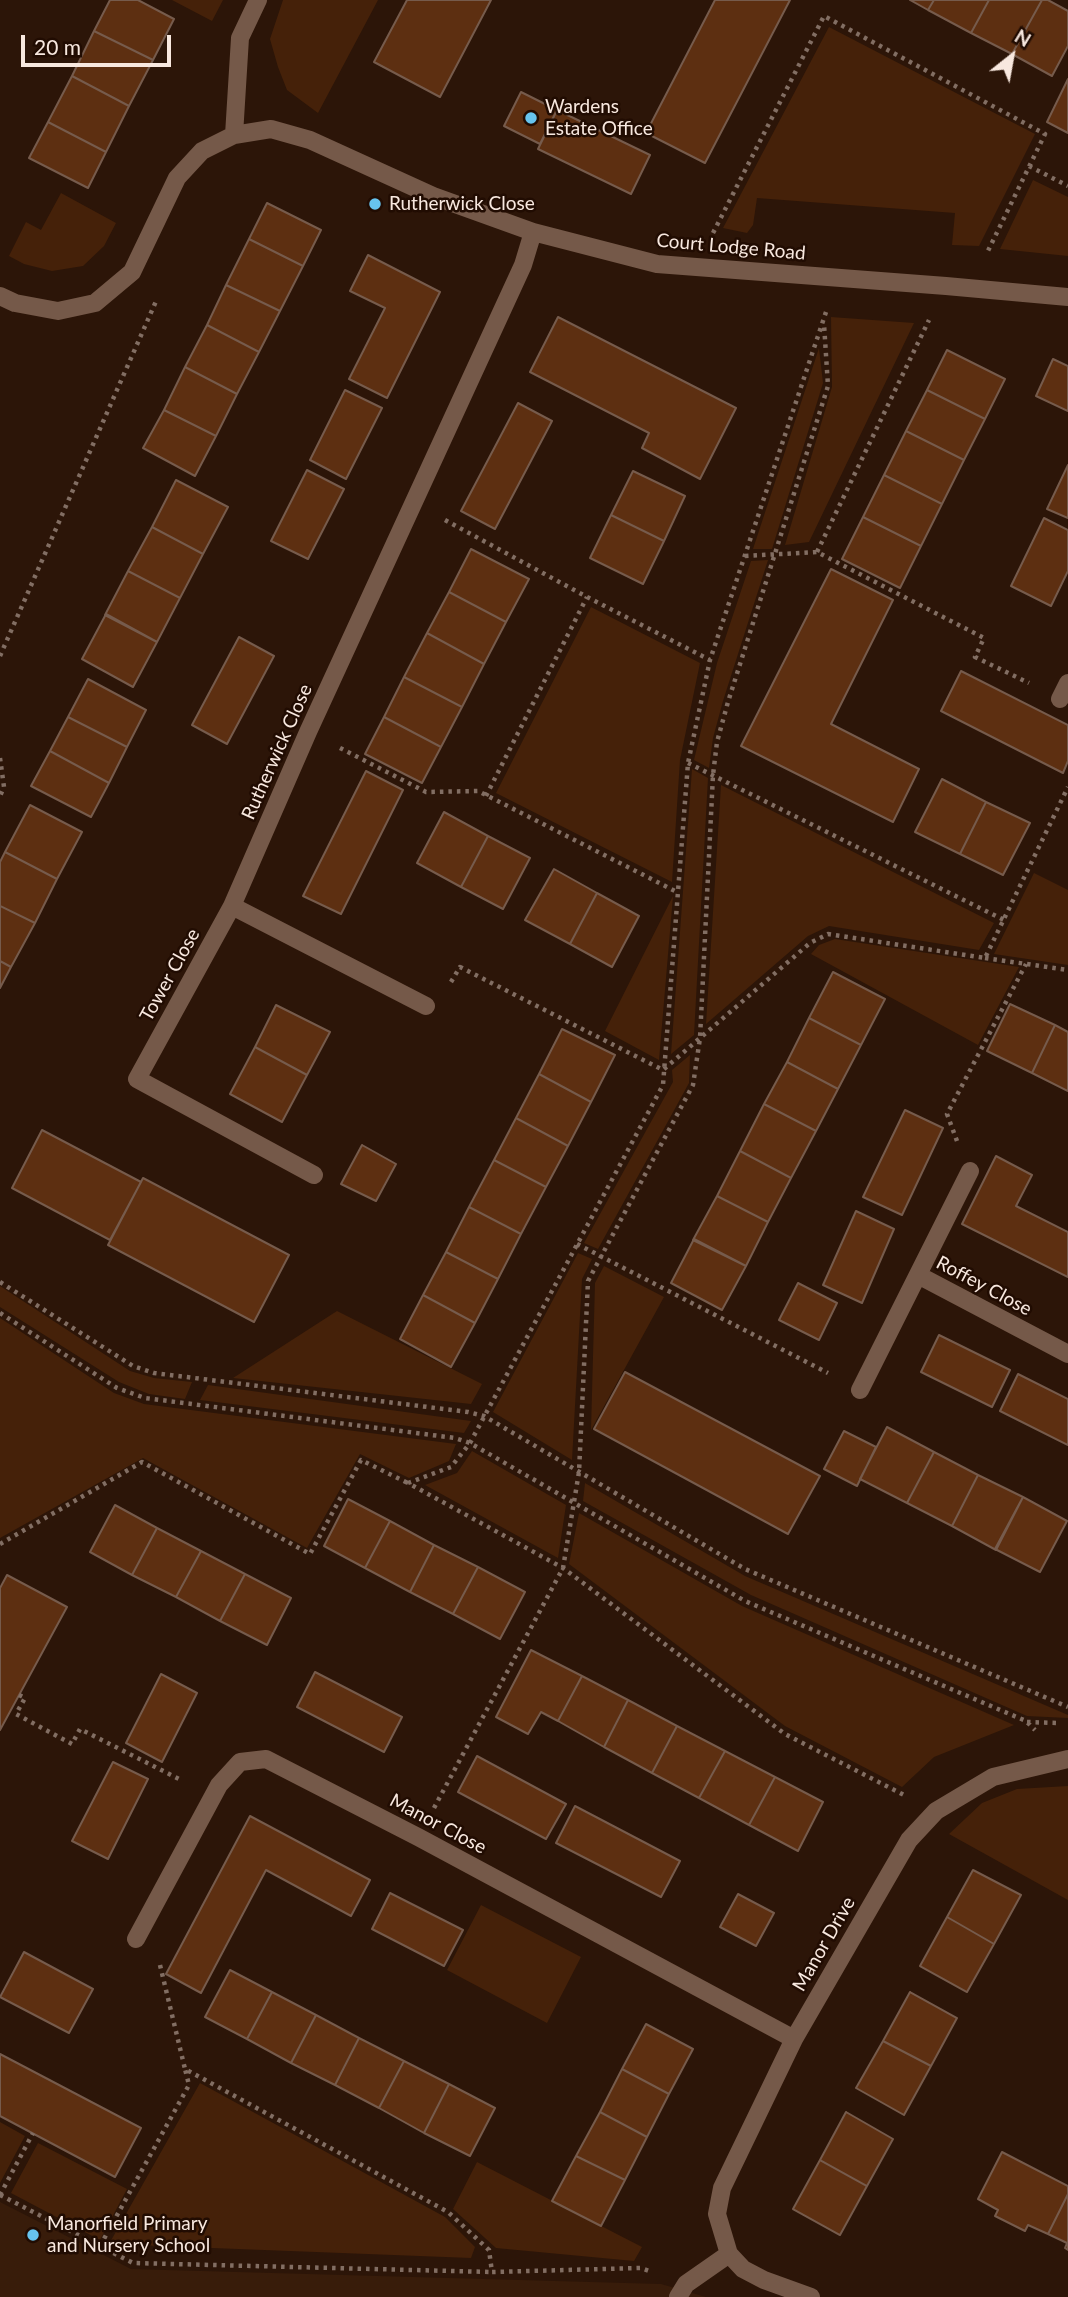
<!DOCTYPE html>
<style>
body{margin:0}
#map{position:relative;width:1068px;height:2297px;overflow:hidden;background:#2c1508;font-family:Lato,sans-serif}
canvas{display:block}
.north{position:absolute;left:977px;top:21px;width:70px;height:70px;-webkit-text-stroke:5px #210c02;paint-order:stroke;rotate:31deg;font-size:19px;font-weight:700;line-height:28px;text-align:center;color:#f8e8df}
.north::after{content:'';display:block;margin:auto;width:24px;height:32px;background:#f8e8df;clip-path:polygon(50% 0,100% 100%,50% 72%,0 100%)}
.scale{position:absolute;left:21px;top:35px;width:150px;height:32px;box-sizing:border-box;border:4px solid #f8e8df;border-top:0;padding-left:9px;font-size:21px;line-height:24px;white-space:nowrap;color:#f8e8df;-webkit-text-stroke:5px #210c02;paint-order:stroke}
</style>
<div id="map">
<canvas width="1068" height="2297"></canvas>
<div class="north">N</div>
<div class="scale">20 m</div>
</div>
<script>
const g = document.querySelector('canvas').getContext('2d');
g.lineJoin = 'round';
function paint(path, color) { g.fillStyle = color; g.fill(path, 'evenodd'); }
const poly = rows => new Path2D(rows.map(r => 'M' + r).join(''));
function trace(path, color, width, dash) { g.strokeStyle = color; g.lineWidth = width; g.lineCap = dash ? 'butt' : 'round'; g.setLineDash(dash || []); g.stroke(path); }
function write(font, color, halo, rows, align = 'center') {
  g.font = font + ' Lato,sans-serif'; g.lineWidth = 5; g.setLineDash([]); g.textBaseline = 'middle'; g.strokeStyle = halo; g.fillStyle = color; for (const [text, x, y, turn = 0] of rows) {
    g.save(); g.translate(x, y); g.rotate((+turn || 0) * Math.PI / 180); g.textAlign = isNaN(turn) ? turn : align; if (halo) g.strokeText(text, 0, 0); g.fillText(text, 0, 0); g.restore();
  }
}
paint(poly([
 [0,2202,131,2269,661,2284,706,2297,0,2297]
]), '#381c0a');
paint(poly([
 [172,0,223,0,212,21],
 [283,0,378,0,318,113,287,90,278,67,270,39],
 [829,27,1035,134,979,246,952,245,955,213,757,198,753,225,747,233,723,228],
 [1033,180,1068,197,1068,256,1000,249],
 [61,193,116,223,104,246,83,266,52,271,24,264,9,256,26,222,41,230],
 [831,317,914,323,809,542,785,545,832,387],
 [819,348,823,383,772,549,753,549],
 [768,560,723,701,713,738,709,768,694,760,717,663,751,561],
 [591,607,700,663,680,760,672,882,496,793],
 [692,769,708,778,694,1035,671,1054],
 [721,785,994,923,979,950,829,926,808,936,706,1024],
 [1034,873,1068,890,1068,965,994,954],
 [673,896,659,1060,605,1031],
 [835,939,1019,967,978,1045,811,954,819,945],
 [690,1055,689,1083,598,1249,584,1243,673,1082,672,1070],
 [578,1253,592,1259,582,1279,572,1460,493,1412],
 [604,1266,664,1297,591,1430,595,1283],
 [0,1286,130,1371,154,1378,192,1382,185,1399,149,1394,119,1382,0,1307],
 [337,1311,482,1384,471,1404,233,1378],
 [0,1318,114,1393,144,1404,456,1444,449,1461,409,1478,360,1454,307,1548,143,1458,0,1538],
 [208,1385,471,1421,464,1433,200,1400],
 [472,1451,566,1505,558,1558,425,1485,457,1473],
 [585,1483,745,1576,1068,1715,1068,1718,1027,1716,751,1595,583,1501],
 [579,1513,742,1606,1014,1725,934,1757,902,1787,785,1726,569,1564],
 [1068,1786,1068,1900,949,1834,982,1803,1017,1789],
 [481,1905,581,1957,547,2023,447,1970],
 [200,2083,445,2217,475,2247,471,2258,109,2244],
 [0,2122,25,2136,0,2183],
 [38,2143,127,2189,100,2240,11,2193],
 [477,2162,642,2247,634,2261,496,2248,453,2209]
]), '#452109');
const building = poly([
 [110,0,138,0,174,19,153,60,94,31,110,0],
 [407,0,491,0,440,97,374,62,407,0],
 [715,0,790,0,705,163,646,133,715,0],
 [910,0,934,0,928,10,910,0],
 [934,0,989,0,971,33,928,10,934,0],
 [989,0,1042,0,1012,54,971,33,989,0],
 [1042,0,1048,0,1068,11,1068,46,1052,76,1012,54,1042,0],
 [94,31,153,60,129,106,72,76,94,31],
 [72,76,129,106,106,152,48,122,72,76],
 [1068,79,1068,133,1047,122,1068,79],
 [521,92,557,110,540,144,504,126,521,92],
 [557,110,650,155,631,194,538,149,557,110],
 [48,122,106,152,88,188,29,158,48,122],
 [267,203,321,230,303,266,249,239,267,203],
 [249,239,303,266,280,311,226,285,249,239],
 [368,255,440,292,387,398,349,379,385,308,350,291,368,255],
 [226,285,280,311,259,352,207,325,226,285],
 [558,317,736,408,700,479,642,448,649,433,530,372,558,317],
 [207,325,259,352,237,394,185,367,207,325],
 [947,350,1005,379,985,419,927,390,947,350],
 [1053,359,1068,366,1068,411,1036,396,1053,359],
 [185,367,237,394,216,436,164,410,185,367],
 [345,390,382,408,346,479,310,460,345,390],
 [927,390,985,419,964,460,906,431,927,390],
 [518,403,552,421,495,529,461,511,518,403],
 [164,410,216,436,195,476,143,448,164,410],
 [906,431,964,460,942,504,884,475,906,431],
 [1068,465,1068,518,1047,509,1068,465],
 [307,470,344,489,308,559,271,541,307,470],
 [633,471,685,496,664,541,611,515,633,471],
 [884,475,942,504,921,546,863,517,884,475],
 [176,480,228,507,203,554,152,527,176,480],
 [611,515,664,541,643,584,590,558,611,515],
 [863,517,921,546,900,588,842,559,863,517],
 [1044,518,1068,530,1068,571,1051,606,1011,586,1044,518],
 [152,527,203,554,180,598,128,571,152,527],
 [471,549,529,579,506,622,449,592,471,549],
 [831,569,893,600,831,724,919,769,893,822,741,746,831,569],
 [128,571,180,598,157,642,105,615,128,571],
 [449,592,506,622,484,664,427,633,449,592],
 [106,614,157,642,133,687,82,659,106,614],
 [427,633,484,664,462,707,404,677,427,633],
 [239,637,274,656,227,744,192,725,239,637],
 [961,671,1068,725,1068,761,1063,773,941,711,961,671],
 [404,677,462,707,441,747,384,717,404,677],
 [88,679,146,710,127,747,68,717,88,679],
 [68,717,127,747,109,783,50,751,68,717],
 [384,717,441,747,422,783,365,754,384,717],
 [50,751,109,783,91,817,31,786,50,751],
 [366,771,403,790,341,914,303,896,366,771],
 [942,779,986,802,960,854,915,832,942,779],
 [986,802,1030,823,1003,875,960,854,986,802],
 [30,805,82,832,57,879,5,852,30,805],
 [444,812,488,836,461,887,417,863,444,812],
 [488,836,530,858,503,909,461,887,488,836],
 [5,852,57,879,35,923,0,906,0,862,5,852],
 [554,869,597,893,570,944,525,920,554,869],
 [597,893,639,916,612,967,570,944,597,893],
 [0,906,35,923,11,967,0,961,0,906],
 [0,961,11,967,0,988,0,961],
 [833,972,885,999,861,1045,809,1018,833,972],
 [1010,1004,1055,1025,1032,1073,987,1051,1010,1004],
 [276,1005,330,1032,307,1075,255,1047,276,1005],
 [809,1018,861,1045,838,1089,787,1062,809,1018],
 [1055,1025,1068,1032,1068,1091,1032,1073,1055,1025],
 [562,1029,615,1055,591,1102,539,1074,562,1029],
 [255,1047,307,1075,282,1122,230,1094,255,1047],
 [787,1062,838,1089,816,1131,764,1104,787,1062],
 [539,1074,591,1102,568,1146,516,1118,539,1074],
 [764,1104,816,1131,791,1178,740,1151,764,1104],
 [905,1110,943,1128,902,1215,863,1197,905,1110],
 [516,1118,568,1146,546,1187,494,1160,516,1118],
 [42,1130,141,1182,110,1240,12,1188,42,1130],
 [362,1145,396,1164,376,1201,341,1184,362,1145],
 [740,1151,791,1178,768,1222,717,1196,740,1151],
 [996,1156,1032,1175,1016,1206,1068,1232,1068,1277,962,1224,996,1156],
 [494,1160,546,1187,521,1234,469,1207,494,1160],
 [143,1178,289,1255,254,1322,108,1245,143,1178],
 [717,1196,768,1222,746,1266,693,1240,717,1196],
 [469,1207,521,1234,498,1279,446,1252,469,1207],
 [856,1211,894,1229,862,1303,823,1285,856,1211],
 [694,1239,746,1266,722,1310,671,1283,694,1239],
 [446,1252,498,1279,475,1323,423,1295,446,1252],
 [798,1283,837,1303,819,1340,779,1320,798,1283],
 [423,1295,475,1323,451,1367,400,1339,423,1295],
 [939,1335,1010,1370,992,1407,921,1372,939,1335],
 [625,1372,820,1476,788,1534,594,1429,625,1372],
 [1018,1374,1068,1399,1068,1445,1000,1411,1018,1374],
 [887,1427,934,1452,907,1503,860,1479,887,1427],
 [844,1431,876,1447,857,1486,824,1469,844,1431],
 [934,1452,978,1475,952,1526,907,1503,934,1452],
 [978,1475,1023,1497,996,1550,952,1526,978,1475],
 [1023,1497,1067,1521,1040,1572,995,1549,1023,1497],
 [348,1499,390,1521,365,1568,324,1546,348,1499],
 [115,1505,157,1528,132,1575,90,1552,115,1505],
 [390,1521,434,1545,410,1592,365,1568,390,1521],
 [157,1528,201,1551,176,1597,132,1575,157,1528],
 [434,1545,478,1567,453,1614,410,1592,434,1545],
 [201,1551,245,1574,220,1621,176,1597,201,1551],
 [478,1567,525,1592,500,1639,453,1614,478,1567],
 [245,1574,291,1598,267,1645,220,1621,245,1574],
 [7,1575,67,1607,0,1730,0,1588,7,1575],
 [531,1650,582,1676,558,1721,541,1712,528,1734,496,1717,531,1650],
 [315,1672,402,1717,384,1752,297,1707,315,1672],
 [161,1674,197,1693,162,1762,126,1743,161,1674],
 [582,1676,628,1700,604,1747,558,1721,582,1676],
 [628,1700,677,1726,652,1773,604,1747,628,1700],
 [677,1726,725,1751,699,1798,652,1773,677,1726],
 [725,1751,775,1777,749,1825,699,1798,725,1751],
 [477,1756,566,1804,546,1839,458,1792,477,1756],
 [113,1762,148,1779,108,1859,72,1841,113,1762],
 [775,1777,823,1802,798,1851,749,1825,775,1777],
 [575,1806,680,1861,661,1897,556,1843,575,1806],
 [250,1816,370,1880,351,1916,266,1870,201,1993,166,1974,250,1816],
 [973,1870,1021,1895,994,1944,947,1917,973,1870],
 [390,1893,463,1930,444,1966,372,1929,390,1893],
 [738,1894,774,1913,756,1946,720,1927,738,1894],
 [947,1917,994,1944,967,1992,920,1966,947,1917],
 [24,1952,93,1989,69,2033,0,1997,24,1952],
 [230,1970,272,1992,247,2039,205,2017,230,1970],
 [272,1992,316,2015,291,2063,247,2039,272,1992],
 [910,1992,957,2018,931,2066,883,2041,910,1992],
 [316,2015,359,2038,335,2085,291,2063,316,2015],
 [646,2024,693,2049,669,2094,622,2069,646,2024],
 [359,2038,404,2061,379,2108,335,2085,359,2038],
 [883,2041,931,2066,904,2115,856,2088,883,2041],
 [0,2054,141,2128,115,2177,0,2116,0,2054],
 [404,2061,449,2084,424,2133,379,2108,404,2061],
 [622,2069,669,2094,647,2137,600,2112,622,2069],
 [449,2084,495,2108,470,2156,424,2133,449,2084],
 [600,2112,647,2137,625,2180,576,2156,600,2112],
 [846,2112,893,2139,867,2186,820,2160,846,2112],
 [1002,2152,1068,2186,1068,2194,1048,2234,1028,2225,1025,2231,995,2216,998,2210,978,2199,1002,2152],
 [576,2156,625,2180,601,2226,552,2201,576,2156],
 [820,2160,867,2186,840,2235,793,2209,820,2160],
 [1068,2194,1068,2250,1065,2248,1067,2243,1048,2234,1068,2194]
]);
paint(building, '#5d2f11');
trace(building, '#765b4c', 2);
trace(poly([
 [1029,166,1068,186],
 [713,233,824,16,1045,134,986,255],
 [826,312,710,660,688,763,663,1085,470,1443,451,1467,408,1483,563,1568,785,1734,904,1795],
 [445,520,587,597,710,660],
 [817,552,929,320],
 [745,556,817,552,984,638,975,657,1029,683],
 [0,656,157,299],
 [340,748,426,792,478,791,679,893],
 [0,758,4,787,0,796],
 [688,763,1004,920],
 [486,796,587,597],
 [985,958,1068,970],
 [451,982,460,967,663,1070,810,943,828,934,985,958,1068,787],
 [957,1141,947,1114,1026,964],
 [577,1244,828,1373],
 [0,1282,133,1366,154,1373,468,1412,484,1416,745,1569,1068,1707],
 [0,1313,117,1388,145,1398,455,1438,470,1443,745,1601,1026,1721,1035,1730],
 [0,1544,142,1462,310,1554,361,1460,408,1483],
 [19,1695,25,1698,16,1714,72,1744,80,1729,181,1780],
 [1027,1722,1057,1723],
 [434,1808,563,1568,579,1472,588,1281,693,1085,700,1038,713,775,717,742,728,702,828,386,824,324],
 [160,1965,185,2069,448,2212,489,2250,492,2272,641,2268,652,2272],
 [0,2195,133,2263,492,2272],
 [0,2195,33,2133],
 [100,2246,189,2085,185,2069]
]), '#826e63', 4.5, [3.5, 5]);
trace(poly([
 [234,135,240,38,258,0],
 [0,296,15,303,58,311,95,303,132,272,177,178,202,151,234,135,271,129,310,140,433,196,533,232,657,264,946,286,1068,297],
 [1060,699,1068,683],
 [232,906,426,1006],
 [314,1175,137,1079,232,906,308,732,523,265,533,232],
 [918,1275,1068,1354],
 [860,1390,970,1171],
 [136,1939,219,1785,240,1762,266,1759,418,1837,794,2039],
 [678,2297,686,2284,729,2254],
 [811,2297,764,2280,743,2269,729,2254,717,2214,722,2188,794,2039,909,1840,936,1811,993,1777,1068,1759]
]), '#755949', 18);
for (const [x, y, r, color] of [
 [531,118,7,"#67c4ef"],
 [375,204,7,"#67c4ef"],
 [33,2235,7,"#67c4ef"]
]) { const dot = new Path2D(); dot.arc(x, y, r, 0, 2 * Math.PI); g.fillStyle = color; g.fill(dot); trace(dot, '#210c02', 2.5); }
write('19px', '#f8e8df', '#210c02', [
 ["Wardens",545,107],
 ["Estate Office",545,129],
 ["Rutherwick Close",389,204],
 ["Manorfield Primary",47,2224],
 ["and Nursery School",47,2246]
], 'left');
write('19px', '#f8e8df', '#210c02', [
 ["Court Lodge Road",731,247,5],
 ["Rutherwick Close",277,752,-66],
 ["Tower Close",170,975,-61],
 ["Roffey Close",984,1286,28],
 ["Manor Close",438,1824,28],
 ["Manor Drive",824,1944,-60]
]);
</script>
